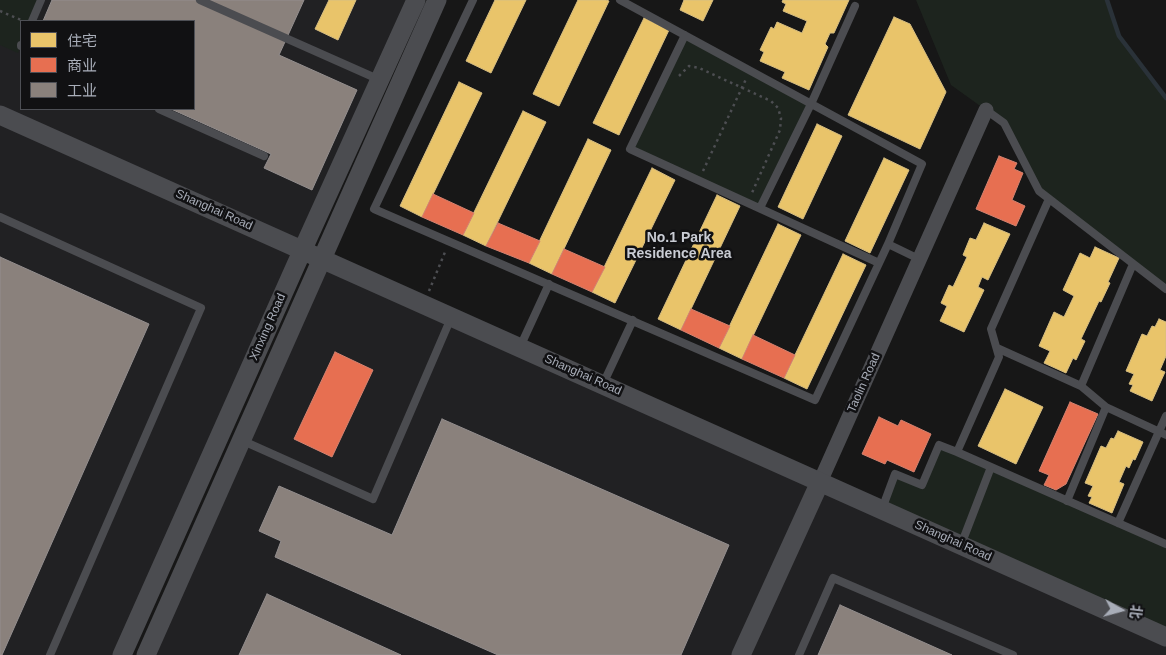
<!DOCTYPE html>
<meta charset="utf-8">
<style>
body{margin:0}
#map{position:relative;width:1166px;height:655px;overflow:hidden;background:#171717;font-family:Helvetica,"Noto Sans SC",sans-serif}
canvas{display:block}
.legend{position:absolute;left:20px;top:20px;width:175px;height:90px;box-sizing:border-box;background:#111113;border:1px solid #4d4f55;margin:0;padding:6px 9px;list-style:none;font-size:15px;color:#a8adb8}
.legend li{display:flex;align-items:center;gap:10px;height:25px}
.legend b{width:25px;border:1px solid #4d4f55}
.north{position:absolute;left:1096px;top:585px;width:50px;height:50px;-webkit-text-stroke:4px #111113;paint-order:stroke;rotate:97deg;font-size:14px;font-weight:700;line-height:20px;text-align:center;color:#a8adb8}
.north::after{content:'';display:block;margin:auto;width:18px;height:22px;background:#a8adb8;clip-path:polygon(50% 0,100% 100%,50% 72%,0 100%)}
</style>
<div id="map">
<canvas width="1166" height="655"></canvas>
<ul class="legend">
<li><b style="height:14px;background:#e9c46a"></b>住宅</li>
<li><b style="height:14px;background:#e76f51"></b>商业</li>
<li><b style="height:14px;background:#8a817c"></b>工业</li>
</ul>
<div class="north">北</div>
</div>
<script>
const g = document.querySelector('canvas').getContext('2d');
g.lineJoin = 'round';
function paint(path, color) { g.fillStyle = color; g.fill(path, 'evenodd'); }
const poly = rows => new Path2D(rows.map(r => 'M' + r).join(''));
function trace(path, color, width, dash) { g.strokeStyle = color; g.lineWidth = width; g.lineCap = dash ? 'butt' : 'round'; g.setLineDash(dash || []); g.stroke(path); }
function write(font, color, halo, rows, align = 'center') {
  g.font = font + ' Helvetica,sans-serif'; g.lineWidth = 5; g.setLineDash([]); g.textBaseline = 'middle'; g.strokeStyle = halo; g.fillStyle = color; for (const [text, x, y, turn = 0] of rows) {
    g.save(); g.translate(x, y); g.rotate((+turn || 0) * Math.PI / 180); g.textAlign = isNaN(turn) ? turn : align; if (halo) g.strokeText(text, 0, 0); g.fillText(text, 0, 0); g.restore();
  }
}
paint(poly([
 [0,0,413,0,122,655,0,655],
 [21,21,194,21,194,109,21,109],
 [322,258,1166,637,1166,655,144,655]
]), '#212123');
paint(poly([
 [0,0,41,0,32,21,21,21,21,45,18,53,0,45],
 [916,0,1107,0,1119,36,1166,98,1166,289,1039,191,1004,123,951,85],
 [685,35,811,104,760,208,630,149],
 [939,445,1166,544,1166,637,882,509,895,474,922,485]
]), '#1d241e');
const homes = poly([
 [329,0,356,0,338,40,315,29,329,0],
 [495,0,526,0,491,73,466,61,495,0],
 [578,0,606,0,609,1,559,106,533,94,578,0],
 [684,0,713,0,703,21,680,10,684,0],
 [783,0,849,0,834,33,830,33,825,44,828,47,809,90,782,78,785,72,760,61,764,52,760,50,771,27,774,29,777,22,802,33,807,21,783,11,786,4,782,2,783,0],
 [894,17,910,24,946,92,920,149,848,115,894,17],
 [644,18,669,30,619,135,593,123,644,18],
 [459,82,482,93,422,217,400,206,459,82],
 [523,111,546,122,486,246,463,235,523,111],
 [817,124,842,136,803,219,778,207,817,124],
 [588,139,611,150,552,274,529,263,588,139],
 [884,158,909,170,870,253,845,241,884,158],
 [652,168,675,180,615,303,592,292,652,168],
 [717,195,740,206,681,330,658,319,717,195],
 [984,223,1010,234,988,280,982,277,978,287,984,290,964,332,940,321,947,306,941,303,949,285,953,287,967,257,963,255,970,238,976,240,984,223],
 [778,224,801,235,742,359,719,348,778,224],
 [1095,247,1119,258,1108,282,1110,283,1101,302,1099,301,1081,339,1085,341,1076,360,1073,358,1066,373,1044,363,1050,351,1039,346,1054,312,1064,317,1074,296,1063,290,1080,253,1090,258,1095,247],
 [843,254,866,265,807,389,784,378,843,254],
 [1159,319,1166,322,1166,356,1160,370,1165,372,1152,401,1130,391,1133,385,1129,384,1134,374,1126,371,1142,334,1147,336,1152,326,1155,327,1159,319],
 [1005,389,1043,407,1016,464,978,446,1005,389],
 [1118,431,1143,442,1135,460,1133,459,1129,468,1126,466,1119,482,1124,484,1112,513,1089,503,1092,497,1088,496,1093,486,1085,483,1101,446,1106,448,1111,438,1114,439,1118,431]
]);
paint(homes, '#e9c46a');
trace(homes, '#d6bd81', 1);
const shops = poly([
 [999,156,1017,163,1014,169,1023,173,1012,200,1025,206,1016,226,976,209,999,156],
 [433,194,474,213,463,235,422,217,433,194],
 [498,223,540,241,529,263,486,246,498,223],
 [564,249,605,267,592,292,552,274,564,249],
 [691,309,730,326,719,348,681,330,691,309],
 [753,335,795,355,784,378,742,359,753,335],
 [335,352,373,370,332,457,294,439,335,352],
 [1070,402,1098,414,1066,484,1056,490,1044,485,1049,475,1039,471,1070,402],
 [879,417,898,426,901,420,931,434,914,472,887,460,885,464,862,454,879,417]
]);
paint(shops, '#e76f51');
trace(shops, '#d48270', 1);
const industry = poly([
 [52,0,304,0,279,55,357,90,312,190,264,168,271,154,171,109,194,109,194,21,43,21,52,0],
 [0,257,149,324,2,655,0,655,0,257],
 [442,419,729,545,681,655,498,655,275,557,281,541,259,531,279,486,392,535,442,419],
 [267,594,401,655,239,655,267,594],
 [840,605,952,655,818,655,840,605]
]);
paint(industry, '#8a817c');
trace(industry, '#938e8e', 1);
trace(poly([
 [1107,0,1119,36,1166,98]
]), '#2a3239', 4.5);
trace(poly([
 [0,11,21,20],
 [679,76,689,66,699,68,771,101,778,108,781,118,780,130,751,195],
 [703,171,746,79],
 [429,291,445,252]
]), '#4d4e52', 2.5, [2.5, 4]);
trace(poly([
 [200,0,380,80],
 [473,0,374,209,815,400,888,244,919,259],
 [620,0,922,164,888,244],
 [32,21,41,0],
 [685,35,630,149,879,263],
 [21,45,21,46],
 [159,109,264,156],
 [986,110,1004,123,1039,191,1166,289],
 [1049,199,991,329,999,357,957,452,1166,544],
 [760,208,811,104,855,6],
 [0,217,201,308,50,655],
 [520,347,549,284],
 [997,348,1081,386],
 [603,384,633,320],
 [1106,407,1166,435],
 [241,440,373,499,451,318],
 [1067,501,1106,407,1081,386,1133,264],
 [882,509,895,474,922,485,939,445,957,452],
 [1118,523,1166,416],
 [961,545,991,467],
 [799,655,833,578,1013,655]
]), '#4b4c50', 8);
trace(poly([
 [820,482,986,110]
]), '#4b4c50', 15);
trace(poly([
 [0,115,1166,637],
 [122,655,303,249,416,0],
 [146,655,437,0],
 [741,655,820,482]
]), '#4b4c50', 19);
write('12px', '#a8adb8', '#111113', [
 ["Shanghai Road",214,210,24],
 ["Xinxing Road",268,327,-66],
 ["Shanghai Road",583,375,24],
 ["Taolin Road",864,383,-66],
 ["Shanghai Road",953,541,24]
]);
write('bold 14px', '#c9ccd4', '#111113', [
 ["No.1 Park",679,238],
 ["Residence Area",679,254]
]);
</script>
